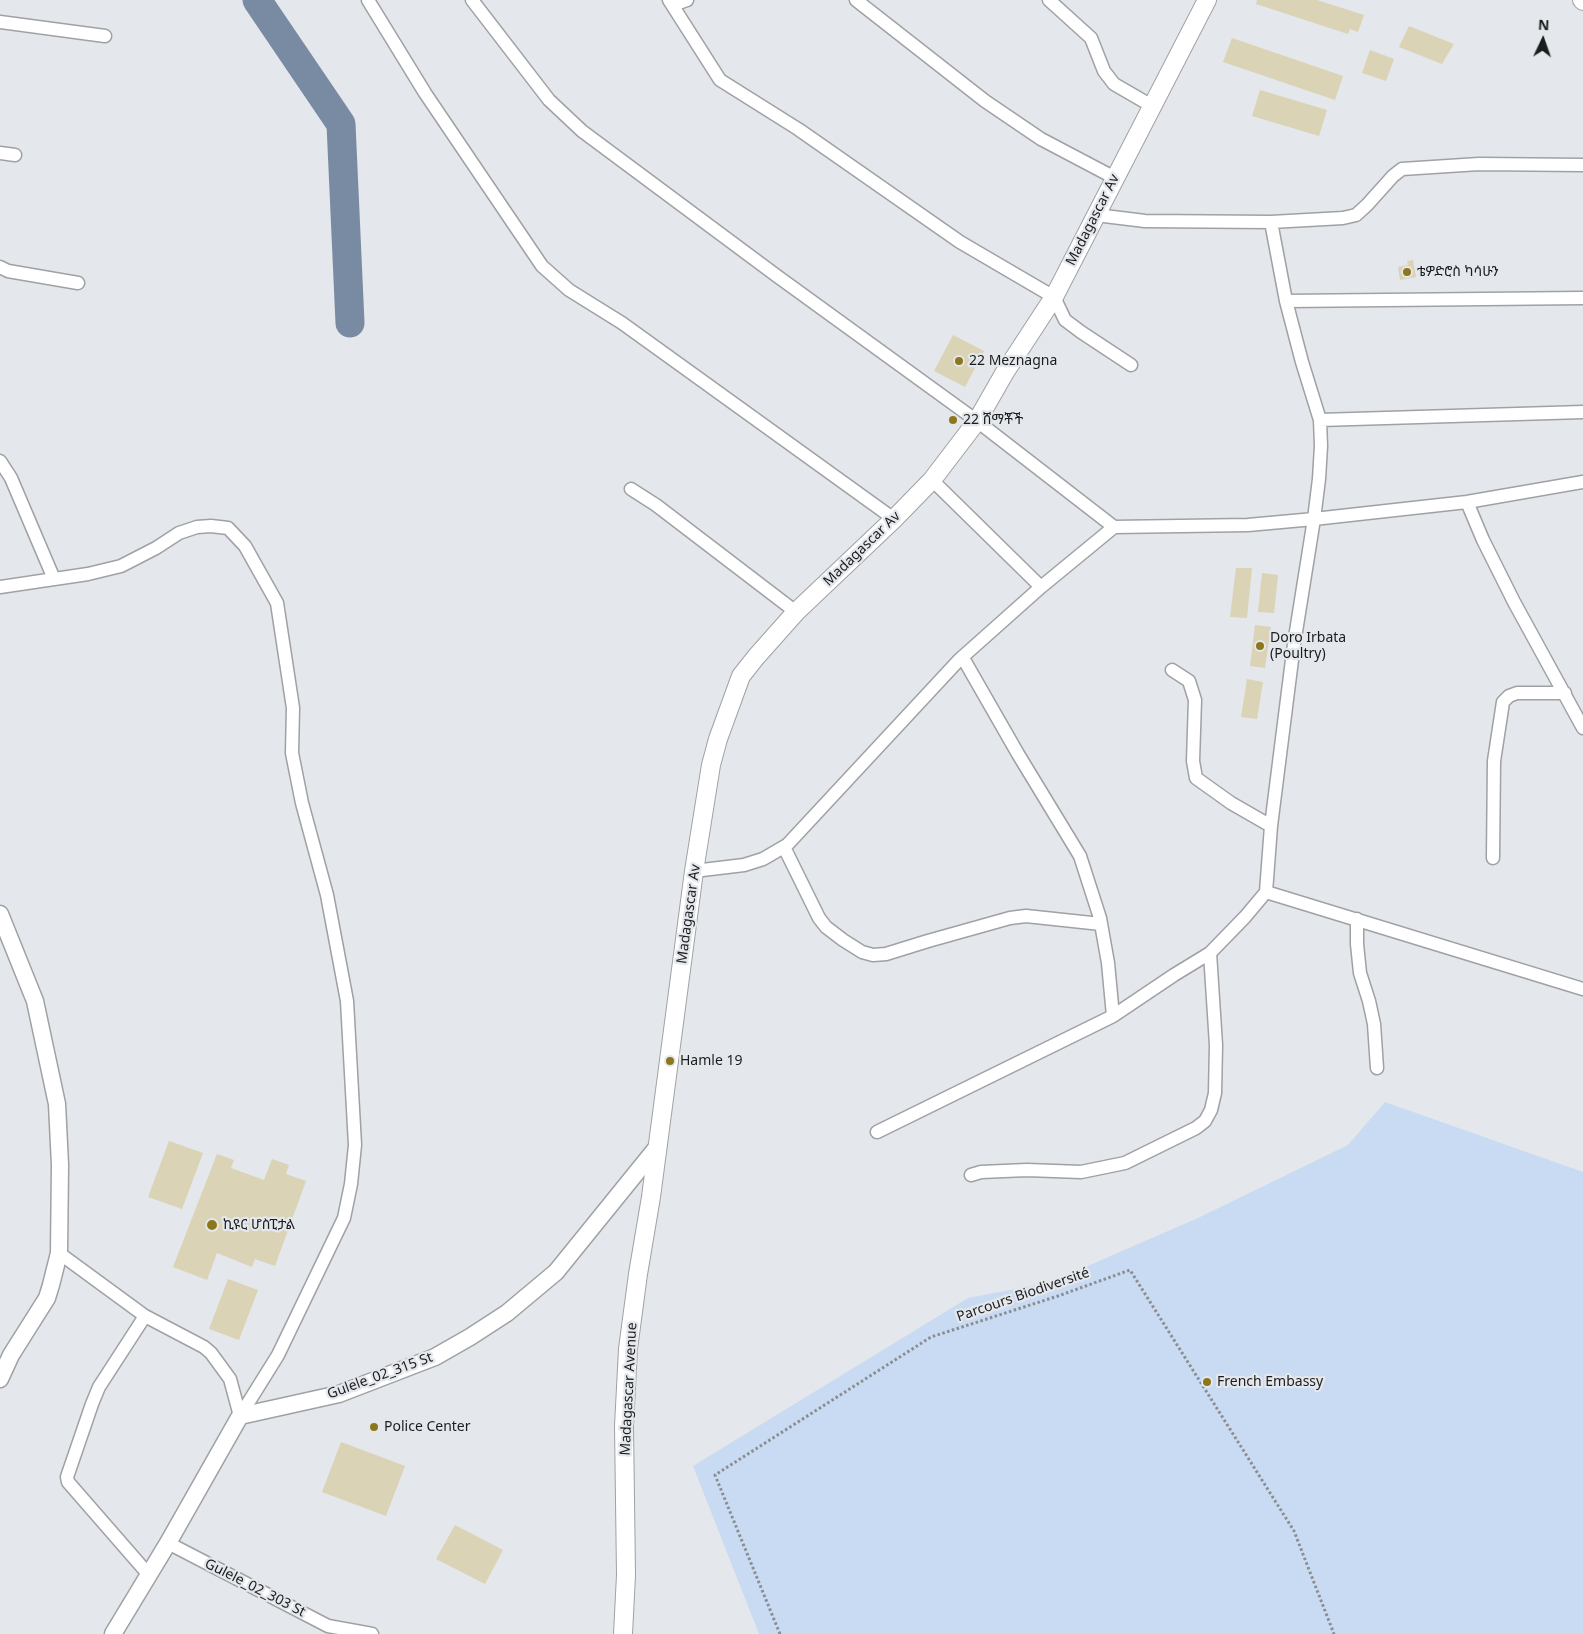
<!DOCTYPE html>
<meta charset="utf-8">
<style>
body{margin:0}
#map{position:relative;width:1583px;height:1634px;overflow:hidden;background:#e4e7eb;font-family:"Noto Sans",sans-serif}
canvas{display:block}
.north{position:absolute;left:1518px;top:15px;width:50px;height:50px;-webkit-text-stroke:4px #e4e7eb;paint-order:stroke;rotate:3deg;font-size:14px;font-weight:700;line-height:20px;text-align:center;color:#1b1c1d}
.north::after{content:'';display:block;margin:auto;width:18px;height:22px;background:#1b1c1d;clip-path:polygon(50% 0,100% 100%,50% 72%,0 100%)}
</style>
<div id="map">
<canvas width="1583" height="1634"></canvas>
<div class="north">N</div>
</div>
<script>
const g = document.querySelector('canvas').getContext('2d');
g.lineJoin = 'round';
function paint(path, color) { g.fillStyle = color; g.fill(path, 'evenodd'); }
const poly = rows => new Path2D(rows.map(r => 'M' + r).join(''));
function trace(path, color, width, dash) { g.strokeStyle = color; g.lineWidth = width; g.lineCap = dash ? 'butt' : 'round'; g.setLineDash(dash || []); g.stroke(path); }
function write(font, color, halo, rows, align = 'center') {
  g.font = font + ' "Noto Sans","Noto Sans Ethiopic",sans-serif'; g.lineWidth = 4.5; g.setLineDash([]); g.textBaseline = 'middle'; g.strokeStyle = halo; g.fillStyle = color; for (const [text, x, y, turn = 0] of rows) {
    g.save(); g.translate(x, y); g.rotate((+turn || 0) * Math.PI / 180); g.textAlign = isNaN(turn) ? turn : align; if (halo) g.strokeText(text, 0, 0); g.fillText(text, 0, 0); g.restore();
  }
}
paint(poly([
 [1385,1102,1583,1172,1583,1634,759,1634,693,1466,968,1298,1051,1282,1198,1218,1348,1145]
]), '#c8dbf3');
trace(poly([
 [257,0,341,124,350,323]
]), '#798ba3', 29);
paint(poly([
 [1257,0,1317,0,1364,15,1358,32,1350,29,1348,34,1256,4],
 [1409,26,1454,44,1442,64,1399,47],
 [1232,38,1343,76,1335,100,1223,62],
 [1370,50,1394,59,1386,81,1362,73],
 [1260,90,1327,110,1319,136,1252,116],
 [1413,260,1416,277,1400,280,1398,267,1408,265,1407,261],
 [953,335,984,351,965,387,934,371],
 [1236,568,1252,568,1247,618,1230,617],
 [1262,573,1278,575,1274,613,1258,612],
 [1255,625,1271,627,1265,668,1250,666],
 [1247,679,1263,682,1257,719,1241,717],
 [169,1141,203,1153,182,1209,148,1197],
 [217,1154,234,1160,231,1168,264,1180,272,1159,289,1165,286,1174,306,1181,275,1266,255,1259,252,1267,217,1253,207,1280,173,1267],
 [228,1279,258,1290,239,1340,209,1329],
 [341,1442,405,1466,386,1516,322,1492],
 [455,1525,503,1550,485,1584,436,1559]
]), '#dbd3b5');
const minor = poly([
 [368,0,425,93,542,266,569,290,622,323,894,519],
 [472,0,549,100,582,131,777,276,977,421,1114,527,1248,525,1314,519,1467,502,1583,482],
 [669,0,720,80,798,129,960,242,1054,297,1065,320,1081,332,1131,365],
 [856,0,985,101,1041,139,1115,178],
 [1049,0,1091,38,1104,71,1114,84,1152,106],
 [673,5,687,0],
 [0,22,105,36],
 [0,153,15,155],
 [1096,215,1145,221,1271,222,1343,218,1356,215,1367,205,1393,176,1402,169,1479,164,1583,165],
 [0,267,8,271,78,283],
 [1286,301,1583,298],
 [1320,420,1583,412],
 [0,461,11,478,54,579],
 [932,480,1041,587],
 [631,489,656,505,796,612],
 [1467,502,1483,540,1514,602,1583,728],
 [0,587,88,574,121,566,156,548,179,533,197,527,211,526,228,528,245,546,277,603,293,708,292,753,302,803,327,895,347,1001,355,1145,351,1184,344,1218,278,1355,240,1416],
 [963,658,1018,754,1080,856,1100,918,1108,963,1113,1016],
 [1172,670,1189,681,1195,700,1193,761,1196,778,1231,803,1271,826],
 [784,847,819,918,826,927,843,940,862,952,873,955,886,954,928,941,1010,918,1026,916,1101,924],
 [1493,858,1494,761,1503,702,1509,696,1517,693,1565,693],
 [694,871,744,865,763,859,787,845,959,660,1041,587,1114,527],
 [1266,892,1271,826,1294,644,1314,519,1319,479,1321,446,1320,420,1302,362,1286,301,1271,222],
 [1357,919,1357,944,1360,973,1369,1001,1374,1024,1377,1068],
 [877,1132,1113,1016,1174,975,1210,953,1245,917,1266,892,1583,989],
 [971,1175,981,1172,1027,1170,1081,1172,1125,1163,1196,1128,1205,1121,1211,1110,1215,1093,1216,1045,1210,953],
 [59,1253,145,1316,204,1347,211,1353,230,1379,240,1416],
 [145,1316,99,1387,92,1404,67,1477,68,1482,149,1575],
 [168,1543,328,1626,372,1634]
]);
const tertiary = poly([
 [0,914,35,1001,57,1104,60,1165,59,1253,51,1285,47,1298,11,1355,0,1379],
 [113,1634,168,1543,240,1416,339,1394,435,1357,470,1337,507,1313,556,1272,658,1146]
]);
const secondary = poly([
 [1582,0,1583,1],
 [623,1634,626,1575,624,1426,628,1349,638,1274,651,1197,694,871,711,765,718,739,741,676,756,657,796,612,894,519,932,480,977,421,1005,372,1054,297,1207,0]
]);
trace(minor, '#9fa1a4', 15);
trace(tertiary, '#9fa1a4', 19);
trace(secondary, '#9fa1a4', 20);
trace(poly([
 [780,1634,715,1475,931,1337,1058,1296,1130,1270,1294,1531,1334,1634]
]), '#8b8d90', 3, [2.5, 2.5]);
trace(minor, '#fff', 12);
trace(tertiary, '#fff', 16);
trace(secondary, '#fff', 18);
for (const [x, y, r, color] of [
 [1407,272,5,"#8d771c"],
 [959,361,5,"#8d771c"],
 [953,420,5,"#8d771c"],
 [1260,646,5,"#8d771c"],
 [670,1061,5,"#8d771c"],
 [212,1225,6,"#8d771c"],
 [1207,1382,5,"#8d771c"],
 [374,1427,5,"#8d771c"]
]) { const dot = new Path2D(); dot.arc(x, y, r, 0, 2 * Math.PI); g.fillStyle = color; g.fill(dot); trace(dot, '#e4e7eb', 2); }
write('14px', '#1b1c1d', '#e4e7eb', [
 ["Madagascar Av",1093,220,-63],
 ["Madagascar Av",862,549,-44],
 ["Madagascar Av",689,914,-82],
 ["Parcours Biodiversité",1023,1295,-19],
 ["Gulele_02_315 St",380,1376,-20],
 ["Madagascar Avenue",629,1389,-87],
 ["Gulele_02_303 St",255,1588,27]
]);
write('14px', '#1b1c1d', '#e4e7eb', [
 ["ቴዎድሮስ ካሳሁን",1417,272],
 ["22 Meznagna",969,361],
 ["22 ሸማቾች",963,420],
 ["Doro Irbata",1270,638],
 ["(Poultry)",1270,654],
 ["Hamle 19",680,1061],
 ["ኪዩር ሆስፒታል",223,1225],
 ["French Embassy",1217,1382],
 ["Police Center",384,1427]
], 'left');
</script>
